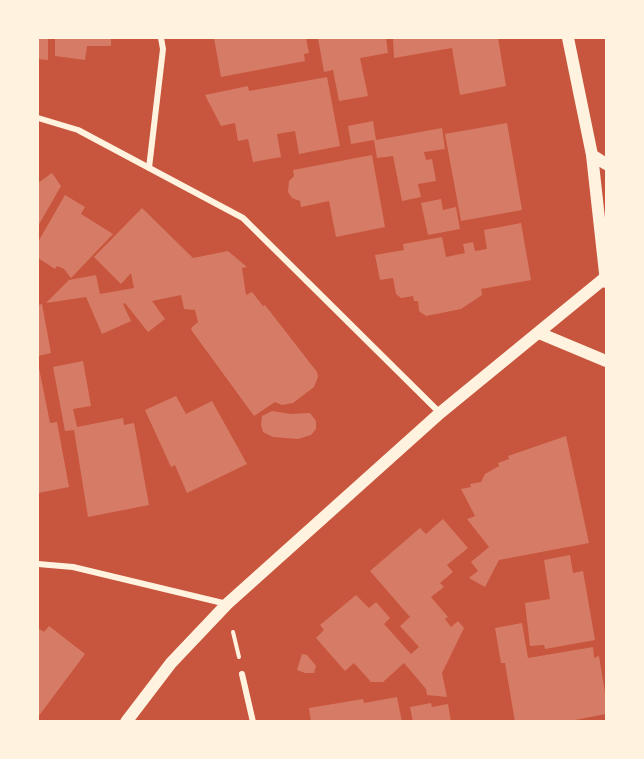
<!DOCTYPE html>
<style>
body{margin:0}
#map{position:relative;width:644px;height:759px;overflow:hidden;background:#c8553d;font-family:Signika,sans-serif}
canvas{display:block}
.frame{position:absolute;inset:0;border:39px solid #fff3e0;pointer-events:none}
</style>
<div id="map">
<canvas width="644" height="759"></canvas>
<div class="frame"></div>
</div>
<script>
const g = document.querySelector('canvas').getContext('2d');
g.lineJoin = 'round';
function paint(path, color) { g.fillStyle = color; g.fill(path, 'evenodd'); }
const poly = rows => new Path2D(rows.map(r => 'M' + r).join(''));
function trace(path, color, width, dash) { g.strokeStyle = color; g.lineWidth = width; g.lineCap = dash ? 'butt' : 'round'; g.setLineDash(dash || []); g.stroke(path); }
paint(poly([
 [38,38,48,38,48,60,38,59],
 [55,38,111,38,111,46,87,46,85,60,55,56],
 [214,38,306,38,309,53,304,54,305,61,221,77],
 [318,38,386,38,388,53,360,58,368,96,339,101,333,70,324,72],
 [393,38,498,38,506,86,460,95,452,48,394,58],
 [327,77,340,146,299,154,295,131,277,134,281,157,253,162,248,139,238,141,235,123,221,126,205,95,248,86,249,91],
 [373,121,376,140,442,128,445,149,424,152,426,160,432,159,436,181,418,184,421,197,402,201,393,156,377,158,374,140,351,144,348,126],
 [507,123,522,210,461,221,445,134],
 [372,155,385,227,336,237,329,201,301,207,300,201,292,198,288,192,289,181,294,176,293,170],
 [52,173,61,186,38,226,38,183],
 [65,195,85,207,81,214,113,234,71,278,64,269,57,266,55,269,38,258,38,242],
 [441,199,443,210,456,207,460,229,428,235,421,203],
 [142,208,193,258,228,251,247,267,242,268,246,295,252,292,263,306,265,305,317,372,318,377,314,387,293,403,282,405,275,402,254,416,192,331,191,328,198,322,195,310,184,309,181,295,152,301,165,319,148,332,125,303,123,304,131,321,102,334,86,297,46,303,69,280,96,275,100,294,134,288,131,273,121,284,94,257],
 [521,223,531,280,481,289,482,295,461,309,426,316,419,311,418,301,414,301,413,296,401,298,396,294,393,278,380,280,375,255,404,250,403,244,442,237,446,257,465,253,463,244,473,242,475,251,487,249,484,230],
 [42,304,51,353,38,356,38,305],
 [83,361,91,406,73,409,77,427,123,418,124,425,134,423,149,505,88,517,74,430,65,431,53,367],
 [38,363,50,423,57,422,69,487,38,493],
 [176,396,186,414,212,401,247,464,187,493,175,465,171,467,145,410],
 [272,411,291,414,310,413,316,421,316,429,311,435,298,439,273,437,263,432,261,425,262,416],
 [566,436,589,543,499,560,485,587,469,578,478,571,471,562,489,547,467,519,475,516,461,489,471,487,470,484,481,482,485,474,499,466,498,463,509,459,508,456],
 [443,519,468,548,447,565,453,572,440,583,444,587,431,597,448,617,445,619,451,627,458,621,464,628,442,673,447,697,427,695,426,689,404,663,383,682,371,682,354,663,345,671,316,638,324,630,320,625,356,595,369,608,376,602,390,618,384,624,411,654,419,647,400,626,410,617,370,571,420,528,426,534],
 [570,555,573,573,583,571,595,640,545,649,544,645,530,646,525,603,550,599,544,560],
 [522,623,528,658,593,647,594,658,599,656,606,699,606,714,564,722,515,722,505,663,501,663,495,628],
 [49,626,85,654,38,717,38,628,44,632],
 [302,654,307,655,316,666,314,673,305,673,297,670],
 [397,697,402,722,311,722,309,708,363,699,364,703],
 [431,703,432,707,448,704,451,722,413,722,410,707]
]), '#d67c66');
trace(poly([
 [233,632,239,657]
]), '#fff3e0', 4);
trace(poly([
 [38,118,78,130,243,218,440,413],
 [149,168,163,49,161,38],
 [38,564,73,567,227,604],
 [242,674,253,722]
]), '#fff3e0', 6);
trace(poly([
 [568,38,592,155,606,282],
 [592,155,606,164],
 [539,333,606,361],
 [126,722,171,663,227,604,440,413,606,277]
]), '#fff3e0', 12);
</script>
